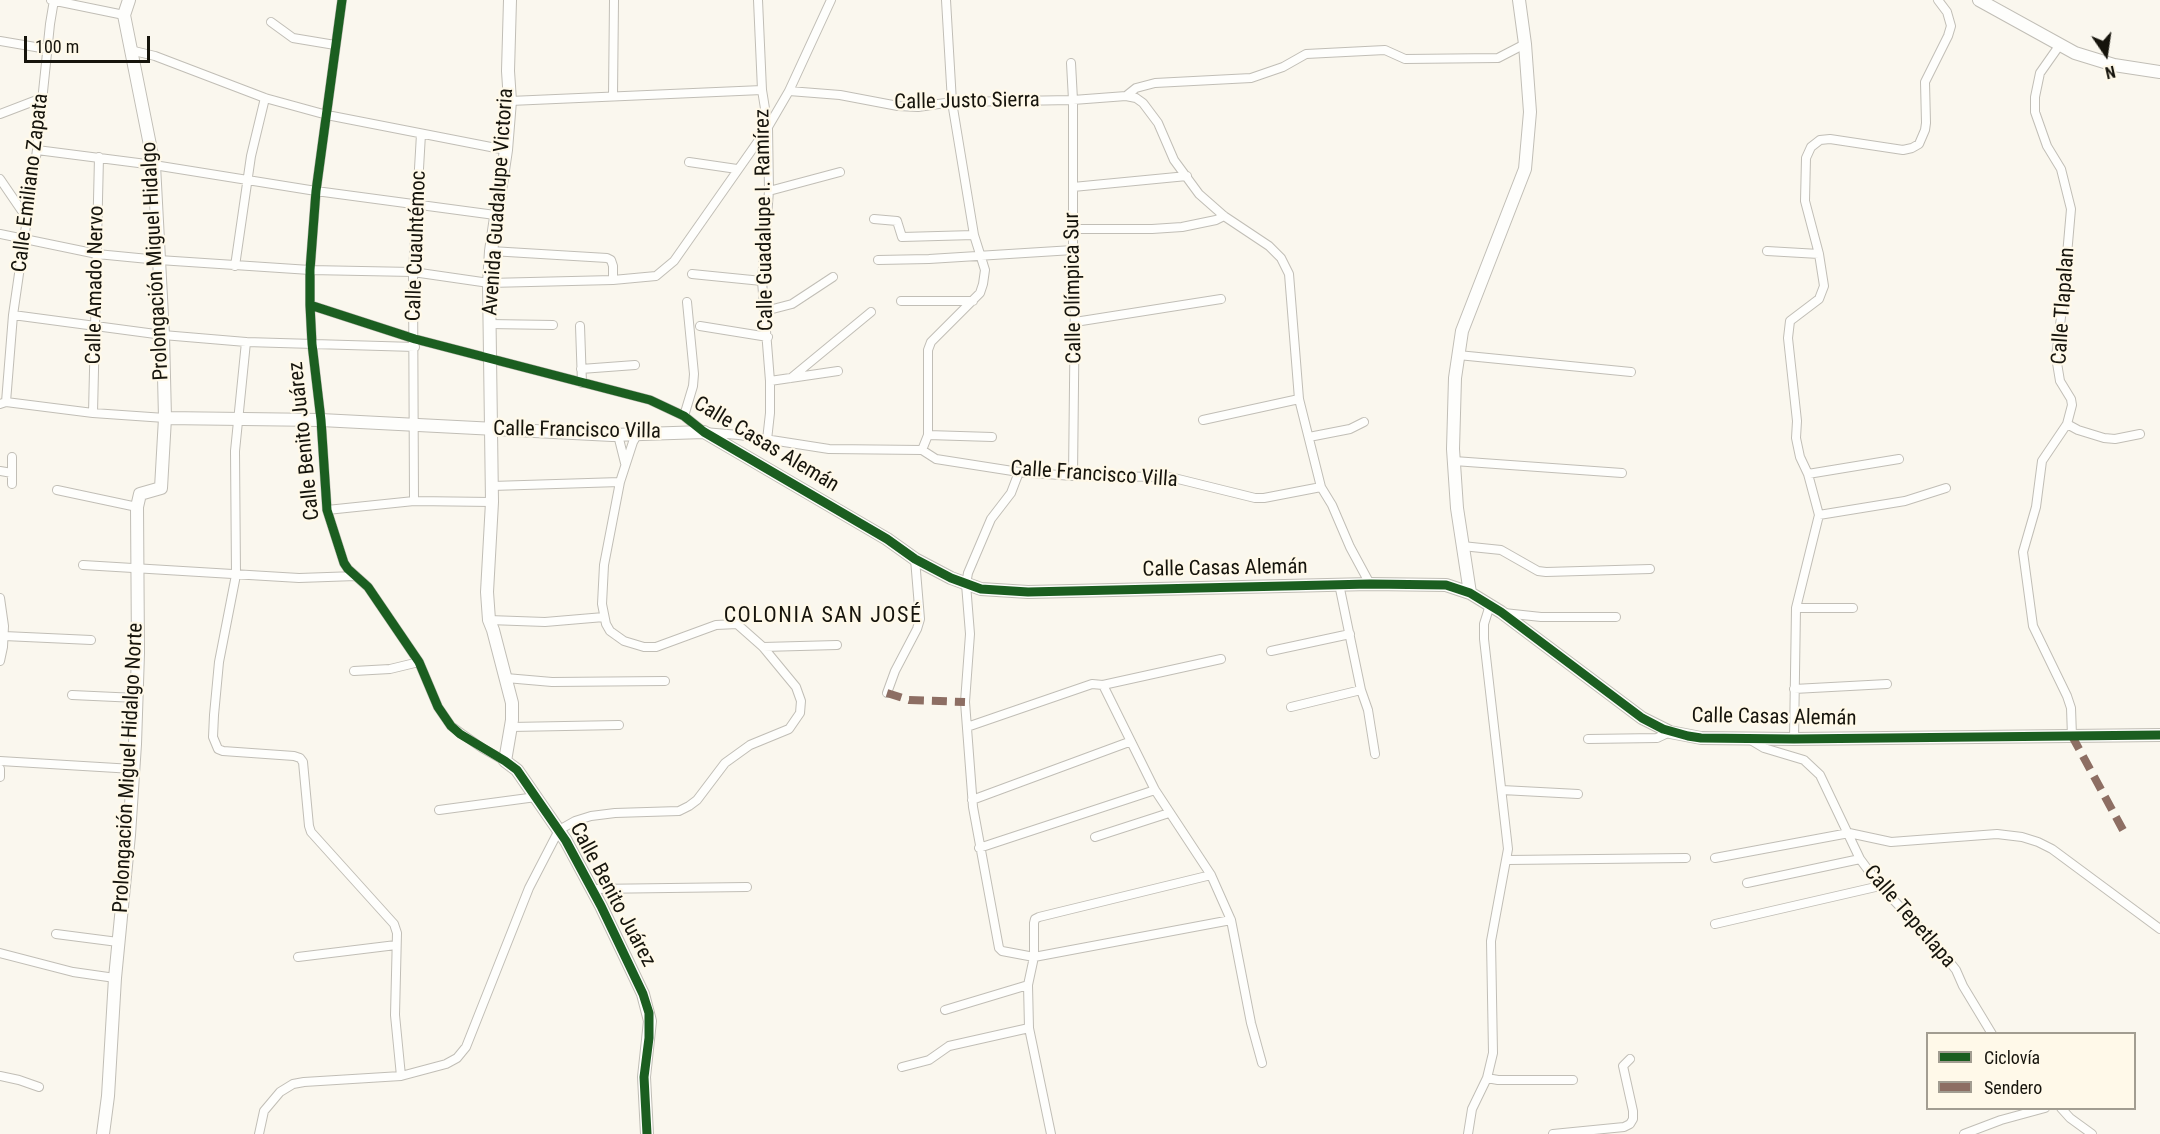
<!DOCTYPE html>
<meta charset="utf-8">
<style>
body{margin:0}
#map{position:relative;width:2160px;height:1134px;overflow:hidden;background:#faf7ee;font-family:"Roboto Condensed",sans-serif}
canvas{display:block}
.legend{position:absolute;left:1926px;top:1032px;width:210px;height:78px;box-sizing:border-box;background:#fff9e9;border:2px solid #a29d91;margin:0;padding:8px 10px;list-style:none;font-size:18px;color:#16140c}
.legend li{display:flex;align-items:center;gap:12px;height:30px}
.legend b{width:30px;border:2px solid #a29d91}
.north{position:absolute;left:2076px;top:24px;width:60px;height:60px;-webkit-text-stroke:4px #fff9e9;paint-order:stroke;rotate:167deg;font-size:16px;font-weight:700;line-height:24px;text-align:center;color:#16140c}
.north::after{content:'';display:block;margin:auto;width:21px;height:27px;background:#16140c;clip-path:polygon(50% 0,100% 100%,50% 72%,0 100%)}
.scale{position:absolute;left:24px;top:36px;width:126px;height:27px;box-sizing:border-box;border:3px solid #16140c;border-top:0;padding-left:8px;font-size:18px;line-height:21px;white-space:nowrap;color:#16140c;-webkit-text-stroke:4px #fff9e9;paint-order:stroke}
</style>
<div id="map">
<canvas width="2160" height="1134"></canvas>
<ul class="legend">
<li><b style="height:8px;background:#1b5e20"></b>Ciclovía</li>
<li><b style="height:8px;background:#8d6e63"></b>Sendero</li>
</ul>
<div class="north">N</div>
<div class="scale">100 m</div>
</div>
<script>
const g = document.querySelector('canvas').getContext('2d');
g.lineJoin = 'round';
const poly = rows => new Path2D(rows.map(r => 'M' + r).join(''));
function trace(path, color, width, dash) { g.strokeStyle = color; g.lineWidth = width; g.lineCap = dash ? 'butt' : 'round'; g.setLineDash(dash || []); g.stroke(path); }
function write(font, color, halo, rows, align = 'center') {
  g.font = font + ' "Roboto Condensed",sans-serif'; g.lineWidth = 4.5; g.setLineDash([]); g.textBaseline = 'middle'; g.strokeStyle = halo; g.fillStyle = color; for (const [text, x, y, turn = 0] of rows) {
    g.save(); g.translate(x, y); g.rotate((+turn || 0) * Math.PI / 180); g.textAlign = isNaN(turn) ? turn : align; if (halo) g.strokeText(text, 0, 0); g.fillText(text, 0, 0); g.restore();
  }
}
const street = poly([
 [51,0,124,15],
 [342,0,316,191,310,270,310,305,312,344,321,420,327,510,344,563,348,569,368,587,419,662,438,707,451,726,482,748,505,761],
 [758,0,762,90,768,127,769,191,762,281,770,381,770,413,767,440],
 [271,22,293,38,335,45],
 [0,41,47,49],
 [2059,46,2040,73,2035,97,2035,112,2047,146,2061,169,2071,209,2063,301,2056,357,2060,381,2071,399,2072,405,2067,424,2042,461,2036,507,2023,552,2033,626,2067,696,2071,708,2072,736],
 [130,50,155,56,265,98,327,115,506,150],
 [1071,63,1073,100,1073,250,1075,294,1073,476],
 [789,91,840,95,898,106,918,107,952,102,1073,100,1126,96,1136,88,1155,83,1251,78,1283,67,1306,54,1385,50,1405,59,1498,58,1525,44],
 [613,96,614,0],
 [1126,96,1136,98,1143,103,1158,123,1174,160,1199,194,1224,216,1269,246,1281,258,1289,274,1299,399,1321,487,1332,505,1350,547,1370,584],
 [510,101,762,90],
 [0,114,42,98],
 [37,150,154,165,316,191,495,215],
 [689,162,737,169],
 [0,179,26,217],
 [1073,187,1187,176],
 [769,191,840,172],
 [874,219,897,221,902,237,974,235],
 [1073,229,1152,229,1182,227,1216,220,1224,216],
 [0,234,97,254,159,260,310,270,413,272,489,283,613,280,656,276,674,261,768,127,789,91,831,0],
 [491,251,607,258,611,260,613,266,613,280],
 [1767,251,1819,254],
 [878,260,929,259,1073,250],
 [235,266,251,156,265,98],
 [692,274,762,281],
 [901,301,973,301],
 [310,305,415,339,650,400,684,416,704,432,739,435,829,449,922,450,936,459,1019,472,1073,476,1170,477,1255,498,1264,498,1321,487],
 [765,311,792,304,833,277],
 [13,315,163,335,246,342,415,347],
 [1075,322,1221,299],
 [489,324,553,325],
 [580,326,582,383],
 [700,326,768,337],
 [246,342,235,451,236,575,219,662,214,715,213,737,218,749,223,751,294,756,300,758,303,762,309,826,311,832,394,924,397,933,395,1015,401,1076],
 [1458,355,1631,372],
 [581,369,635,365],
 [791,378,871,312],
 [770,381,838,371],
 [6,402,13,315,37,150,50,24,54,0],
 [0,404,6,402,93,413,165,418],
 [93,413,99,157],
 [684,416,693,386,694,374,687,302],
 [1203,420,1299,399],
 [2067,424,2078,430,2104,438,2115,439,2140,434],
 [613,435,619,439,625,463],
 [928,435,992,437],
 [1309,437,1350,429,1364,422],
 [922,450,928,435,928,350,931,342,980,293,983,284,985,270,974,235,952,102,946,0],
 [12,457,12,484],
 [1454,461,1622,473],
 [0,471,12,473],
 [1019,472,1011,493,991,519,968,573,966,584,970,634,965,702,973,807,999,948,1002,951,1034,957,1028,985,1029,1028,1051,1134],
 [1808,474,1899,459],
 [492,486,620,482],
 [57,490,137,507],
 [414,501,413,272,421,134],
 [327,510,414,501,492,502],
 [1819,515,1905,501,1946,488],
 [1462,546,1501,550,1538,571,1546,572,1650,569],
 [83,565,299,578,356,576],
 [1339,584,1361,690,1368,710,1375,754],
 [0,598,4,626,3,647,0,661],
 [1796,608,1853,608],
 [1504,613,1541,617,1616,617],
 [489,620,545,622,604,617],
 [4,636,91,640],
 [763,647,837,645],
 [1271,651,1350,634],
 [354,671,390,669,419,662],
 [506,678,552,682,665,681],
 [1103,685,1221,659],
 [1794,689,1887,684],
 [887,693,895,671,917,629,920,619,915,559],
 [72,695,137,698],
 [1291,707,1361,690],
 [511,727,619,725],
 [967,727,1092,684,1103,685,1155,790,1211,875,1231,920,1251,1023,1262,1063],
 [1588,739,1657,738,1670,732],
 [1749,739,1764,748,1804,760,1820,775,1860,859,1880,886,1934,942,1956,970,1963,986,1992,1034],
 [1794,739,1796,608,1819,515,1808,474,1800,457,1796,438,1797,421,1788,338,1790,321,1819,299,1824,286,1819,254,1805,201,1806,158,1811,147,1820,140,1830,139,1903,150,1912,148,1919,144,1925,130,1926,123,1925,82,1948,36,1951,26,1947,12,1938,0],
 [0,761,133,769],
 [0,769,0,777],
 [1502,790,1578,794],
 [972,800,1129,742],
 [439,810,536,797],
 [1095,837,1169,813],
 [979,848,1155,790],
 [1715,858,1849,833,1891,842,1997,834,2022,837,2038,842,2052,849,2160,929],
 [1508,860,1686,858],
 [1211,875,1039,917,1035,919,1034,923,1034,957,1231,920],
 [1747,883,1860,859],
 [592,889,747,887],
 [1715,924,1880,886],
 [56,934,118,942],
 [0,953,73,972,115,978],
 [298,957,396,945],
 [945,1010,1028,985],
 [902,1067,929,1060,949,1046,1029,1028],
 [0,1076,19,1080,39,1087],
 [1487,1078,1498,1080,1573,1080],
 [2061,1108,2070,1118,2092,1134],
 [259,1134,264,1111,280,1092,293,1084,304,1082,401,1076,446,1064,457,1058,466,1047,529,888,559,830,575,821,591,816,615,813,679,811,689,806,697,800,725,763,750,745,789,729,800,713,801,701,796,687,763,647,737,624,716,625,656,647,644,647,624,641,610,631,606,624,602,604,604,565,620,482,633,442,637,435],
 [1468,1134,1472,1109,1487,1078,1493,1053,1491,941,1508,849,1484,639,1484,624,1490,605],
 [1553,1134,1624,1127,1630,1124,1633,1119,1633,1111,1623,1066,1630,1059],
 [1964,1134,2001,1120,2045,1108]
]);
const secondary = poly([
 [510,0,508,71,510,101,506,150,491,251,489,283,492,502,487,592,489,620,493,630,512,703,512,720,505,761,517,770,566,841,601,906,643,994,650,1021,644,1077,647,1134],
 [165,418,321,420,612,435,704,432,887,539,915,559,951,578,981,589,1028,592,1370,584,1446,585,1470,593,1501,612,1642,718,1670,732,1701,738,1794,739,2160,735],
 [1470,593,1457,508,1453,449,1455,378,1462,331,1525,169,1530,112,1525,44,1519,0],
 [103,1134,108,1096,115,978,129,835,135,744,138,653,137,507,140,494,161,488,165,418,163,335,154,165,124,15,129,0]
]);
const primary = poly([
 [1979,0,2075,53,2114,65,2160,72]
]);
trace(street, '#c1beb6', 10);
trace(secondary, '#c1beb6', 14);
trace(primary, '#c1beb6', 14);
trace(street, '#fefefc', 8);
trace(secondary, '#fefefc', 12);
trace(primary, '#fefefc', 12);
trace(poly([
 [887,693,909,700,965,702],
 [2072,736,2123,830]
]), '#8d6e63', 8, [15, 8]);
trace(poly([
 [342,0,316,191,310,270,310,305,312,344,321,420,327,510,344,563,348,569,368,587,419,662,438,707,451,726,460,734,505,761,517,770,566,841,601,906,643,994,649,1013,649,1038,644,1077,647,1134],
 [310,305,415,339,650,400,684,416,704,432,887,539,915,559,951,578,981,589,1028,592,1370,584,1446,585,1470,593,1501,612,1642,718,1663,729,1688,736,1701,738,1794,739,2160,735]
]), '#1b5e20', 9);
write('21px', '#16140c', '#fff9e9', [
 ["Calle Justo Sierra",967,102,-1],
 ["Calle Emiliano Zapata",31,183,-83],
 ["Avenida Guadalupe Victoria",499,202,-86],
 ["Calle Guadalupe I. Ramírez",765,220,-91],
 ["Calle Cuauhtémoc",417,246,-88],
 ["Prolongación Miguel Hidalgo",156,261,-93],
 ["Calle Amado Nervo",96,285,-89],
 ["Calle Olímpica Sur",1074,288,-91],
 ["Calle Tlapalan",2064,306,-86],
 ["Calle Francisco Villa",577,431,1],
 ["Calle Benito Juárez",305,441,-96],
 ["Calle Casas Alemán",766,445,31],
 ["Calle Francisco Villa",1094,475,4],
 ["Calle Casas Alemán",1225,569,-1],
 ["Calle Casas Alemán",1774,718,1],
 ["Prolongación Miguel Hidalgo Norte",129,768,-87],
 ["Calle Benito Juárez",612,895,62],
 ["Calle Tepetlapa",1909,917,49]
]);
g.letterSpacing = '1.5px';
write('22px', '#16140c', '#fff9e9', [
 ["COLONIA SAN JOSÉ",823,616]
]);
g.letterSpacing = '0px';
</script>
